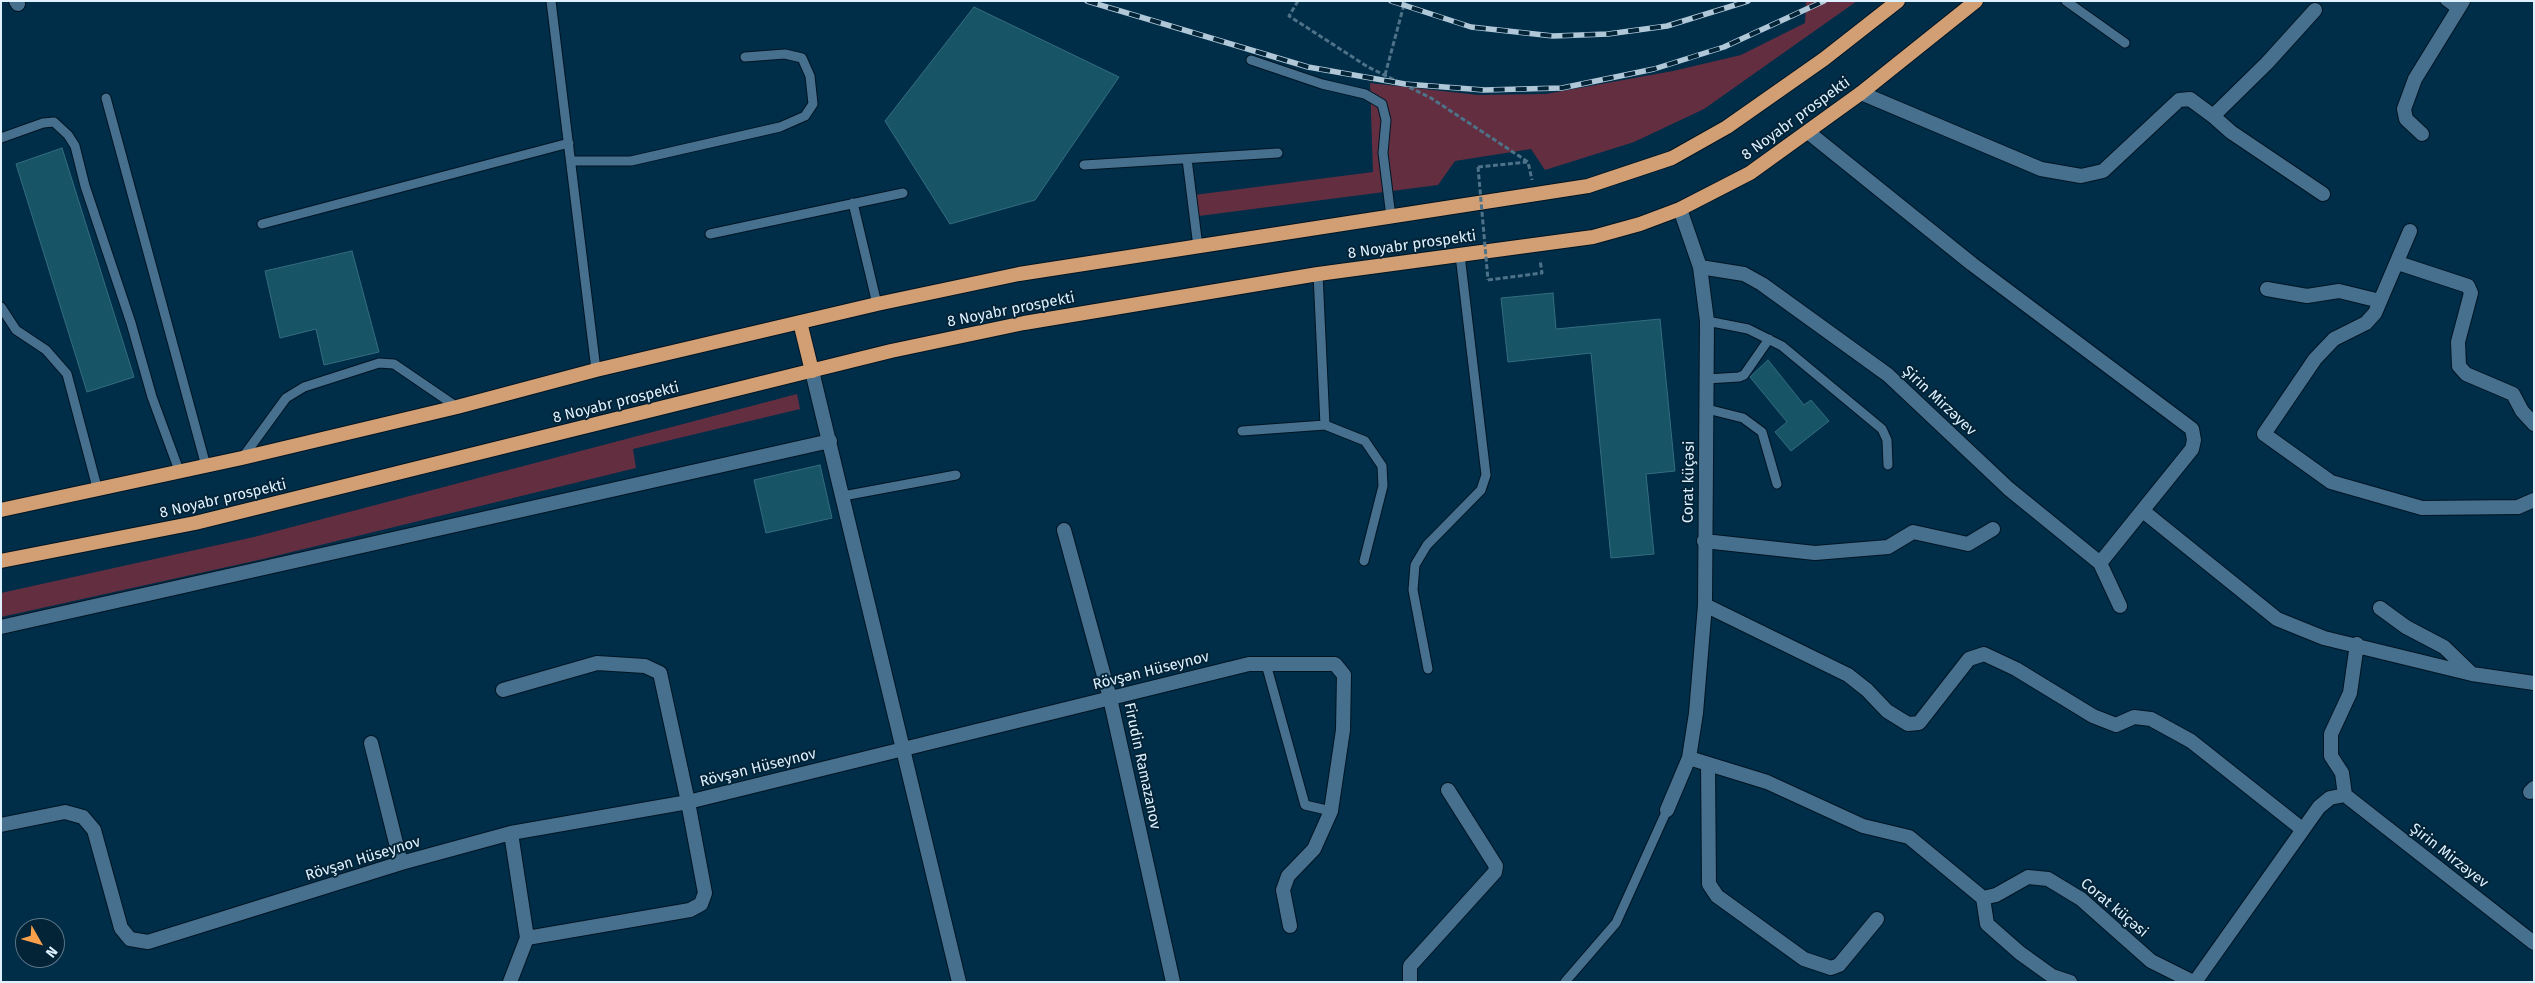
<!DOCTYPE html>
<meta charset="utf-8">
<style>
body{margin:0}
#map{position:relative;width:2535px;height:983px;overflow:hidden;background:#002d48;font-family:"Fira Sans",sans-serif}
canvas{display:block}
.frame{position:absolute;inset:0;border:2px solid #dff1ff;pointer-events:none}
.north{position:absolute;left:15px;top:918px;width:50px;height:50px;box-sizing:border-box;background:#032337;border:1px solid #5b7587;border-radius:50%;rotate:128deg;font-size:14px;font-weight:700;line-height:20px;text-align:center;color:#dff1ff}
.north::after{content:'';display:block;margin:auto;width:18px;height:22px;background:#f9a04c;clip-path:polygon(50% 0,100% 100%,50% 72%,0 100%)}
</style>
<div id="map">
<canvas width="2535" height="983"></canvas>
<div class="frame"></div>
<div class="north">N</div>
</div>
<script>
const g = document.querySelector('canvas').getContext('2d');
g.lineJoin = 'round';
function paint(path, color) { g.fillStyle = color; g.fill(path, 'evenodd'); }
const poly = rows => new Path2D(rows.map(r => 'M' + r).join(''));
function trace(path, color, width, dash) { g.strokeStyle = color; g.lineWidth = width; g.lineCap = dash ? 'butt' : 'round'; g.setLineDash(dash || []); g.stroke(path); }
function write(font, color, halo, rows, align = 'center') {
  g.font = font + ' "Fira Sans",sans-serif'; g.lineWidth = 4; g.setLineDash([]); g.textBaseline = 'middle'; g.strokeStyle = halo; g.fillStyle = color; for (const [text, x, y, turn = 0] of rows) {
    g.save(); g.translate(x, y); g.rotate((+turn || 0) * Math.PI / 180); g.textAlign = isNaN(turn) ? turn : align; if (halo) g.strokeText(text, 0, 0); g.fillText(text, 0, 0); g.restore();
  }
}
paint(poly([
 [1806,1,1857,1,1704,109,1634,142,1545,170,1531,149,1455,161,1438,185,1199,216,1194,195,1373,172,1370,83,1478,95,1546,94,1673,71,1741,55,1805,23],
 [797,394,800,409,633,449,636,468,263,559,1,617,1,593,254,537]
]), '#632f40');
const building = poly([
 [974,7,1119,77,1035,200,950,224,885,121,974,7],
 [62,148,134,377,87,392,16,164,62,148],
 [352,251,379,352,324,365,316,329,280,338,265,271,352,251],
 [1553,293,1556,329,1660,319,1675,471,1646,474,1654,554,1611,558,1591,353,1508,362,1501,298,1553,293],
 [1768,360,1804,405,1811,400,1829,421,1791,451,1775,432,1787,422,1750,377,1768,360],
 [820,465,832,518,766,533,754,480,820,465]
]);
paint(building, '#175466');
trace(building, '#346d80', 1);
const service = poly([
 [551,1,596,370],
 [2066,1,2125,43],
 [2445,1,2457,10],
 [1251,60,1322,84,1365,94,1382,104,1386,120,1383,153,1391,217],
 [106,98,206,466],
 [1,138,43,123,54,122,68,135,75,146,85,186,131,323,152,397,180,473],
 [1187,159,1198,247],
 [571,161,631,161,780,127,805,116,813,104,810,76,802,58,785,54,745,57],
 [1084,165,1278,153],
 [853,203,877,304],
 [262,224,569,143],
 [710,234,903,193],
 [1318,274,1325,425,1365,441,1382,466,1383,486,1364,561],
 [1,307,16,330,46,350,67,374,98,491],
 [1707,321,1748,329,1782,346,1882,429,1887,440,1888,465],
 [1707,379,1739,377,1744,375,1769,339],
 [1707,409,1743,418,1762,432,1777,484],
 [1242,431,1325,425],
 [243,457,286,398,304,387,379,363,394,364,457,407],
 [843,496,956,475],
 [1266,664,1305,805,1331,811],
 [1428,669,1413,590,1415,565,1427,545,1481,490,1486,475,1460,255],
 [1565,982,1616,923,1667,810]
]);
const minor = poly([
 [16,1,18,4],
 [1861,93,2041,169,2081,176,2103,171,2179,100,2190,99,2213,116,2231,132,2323,194],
 [2213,116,2267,63,2315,10],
 [1808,132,1972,264,2192,429,2194,440,2192,449,2100,563],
 [2422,134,2406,119,2404,109,2415,79,2463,1],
 [2410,231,2375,313,2366,323,2334,339,2315,359,2264,434,2331,482,2422,508,2518,507,2534,500],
 [2398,263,2468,286,2471,293,2458,342,2459,366,2466,374,2513,394,2522,411,2534,424],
 [1700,267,1744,274,1762,284,1888,375,2009,489,2100,563,2120,606],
 [2267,289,2307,296,2339,291,2380,301],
 [812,371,959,982],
 [2143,511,2277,619,2324,638,2472,674,2534,683],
 [1064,530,1110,698,1173,982],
 [1704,541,1815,553,1888,547,1913,532,1968,544,1993,529],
 [1705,605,1848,675,1867,690,1887,711,1908,724,1919,723,1969,659,1984,654,2016,669,2093,716,2116,725,2134,717,2151,719,2191,741,2302,829],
 [2380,608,2406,627,2444,647,2472,674],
 [1,627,830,441],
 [503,690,597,663,645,666,660,673,688,802,705,893,701,904,690,910,527,938],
 [371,743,401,863],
 [1689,758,1767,782,1863,826,1909,837,1983,898,1996,895,2028,877,2048,879,2081,899,2151,961,2193,982],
 [1708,764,1709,884,1717,896,1804,959,1831,968,1839,965,1877,919],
 [2530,792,2534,788],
 [2345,795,2534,943],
 [2345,795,2342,773,2331,756,2331,734,2350,693,2357,644],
 [1667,810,1689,758,1696,713,1705,605,1707,321,1700,267,1680,209],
 [1,825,65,812,83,817,94,830,121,928,130,939,148,942,401,863,511,833,688,802,1249,664,1335,664,1344,675,1343,730,1331,811,1314,849,1288,876,1283,890,1290,926],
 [1983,898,1987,924,2020,953,2052,976,2070,982],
 [510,982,527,938,511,833],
 [1410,982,1410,966,1495,872,1496,866,1448,790],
 [2195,982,2319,807,2330,798,2345,795]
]);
const trunk = poly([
 [800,322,812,371],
 [1,510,242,458,457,407,596,370,877,304,1019,274,1588,186,1672,158,1727,127,1824,59,1898,1],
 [1,561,195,523,891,351,1024,323,1318,274,1593,237,1640,224,1680,209,1750,173,1861,93,1976,1]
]);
trace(service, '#011523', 11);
trace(minor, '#011523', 16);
trace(trunk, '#011523', 16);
trace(poly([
 [1298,1,1289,16,1368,67,1431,98,1528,162,1532,180],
 [1385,75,1405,1],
 [1478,167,1527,162],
 [1488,280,1542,273,1540,260]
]), '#4e7288', 3, [5, 2.5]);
trace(service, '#46708e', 9);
trace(minor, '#46708e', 14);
trace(trunk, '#d19f73', 14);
const rail = poly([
 [1087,1,1308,67,1405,84,1484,90,1562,88,1654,69,1724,47,1824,1],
 [1391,1,1471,27,1553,36,1608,34,1667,26,1748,1]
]);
trace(rail, '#b0c7d8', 5.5);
trace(rail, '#032337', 4, [11]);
trace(poly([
 [1478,167,1488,280]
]), '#4e7288', 3, [5, 2.5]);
write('15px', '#dff1ff', '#032337', [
 ["8 Noyabr prospekti",1796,119,-36],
 ["8 Noyabr prospekti",1412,245,-8],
 ["8 Noyabr prospekti",1011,310,-11],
 ["Şirin Mirzəyev",1939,401,43],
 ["8 Noyabr prospekti",616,403,-14],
 ["Corat küçəsi",1689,482,-89],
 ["8 Noyabr prospekti",223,499,-13],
 ["Rövşən Hüseynov",1151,671,-14],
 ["Firudin Ramazanov",1142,766,78],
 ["Rövşən Hüseynov",758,768,-14],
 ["Şirin Mirzəyev",2449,856,38],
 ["Rövşən Hüseynov",363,859,-17],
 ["Corat küçəsi",2114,908,40]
]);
</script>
